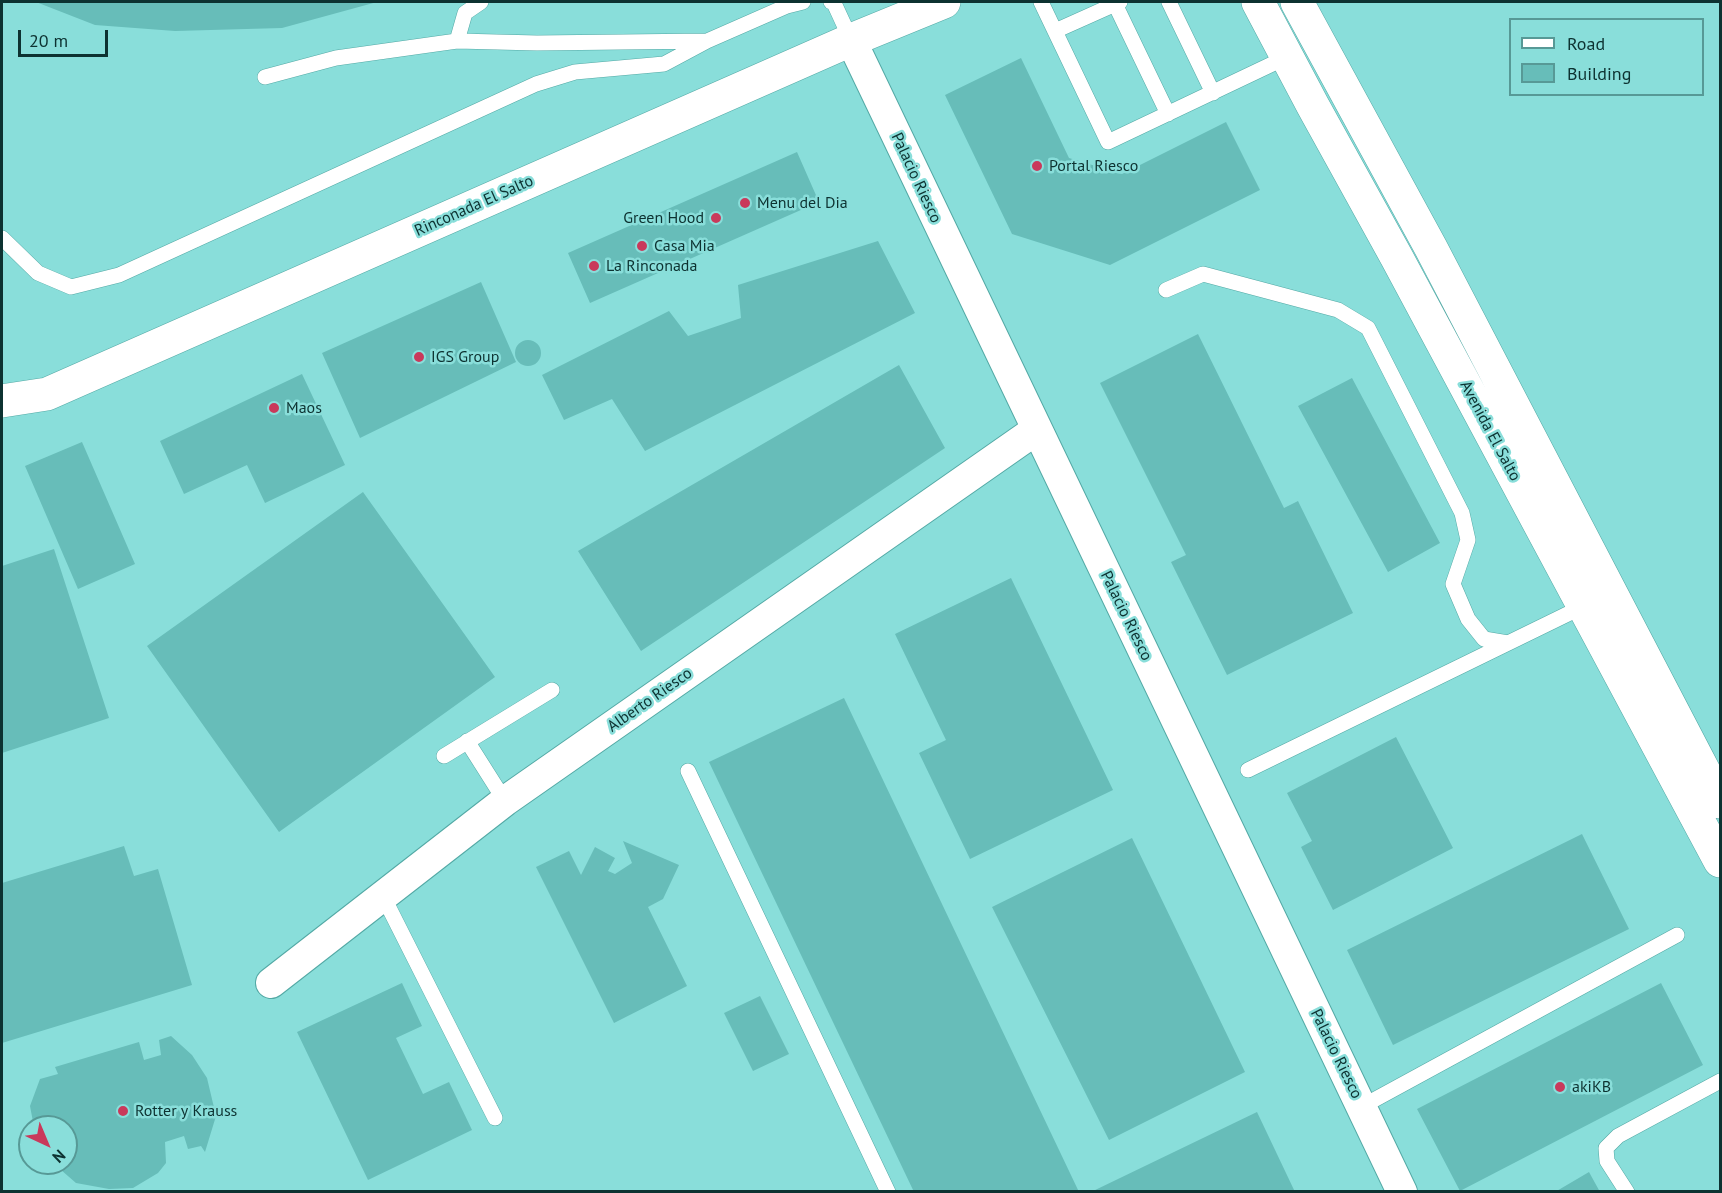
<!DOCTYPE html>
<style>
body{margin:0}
#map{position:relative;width:1722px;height:1193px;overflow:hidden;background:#89deda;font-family:"PT Sans",sans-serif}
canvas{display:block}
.frame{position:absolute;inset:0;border:3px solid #0d3231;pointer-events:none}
.legend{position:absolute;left:1509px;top:18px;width:195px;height:78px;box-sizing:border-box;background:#89deda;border:2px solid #579996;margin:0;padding:8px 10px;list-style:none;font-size:18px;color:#0d3231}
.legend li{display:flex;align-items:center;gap:12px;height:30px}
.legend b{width:30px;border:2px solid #579996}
.north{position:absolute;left:18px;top:1115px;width:60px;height:60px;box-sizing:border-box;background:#89deda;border:2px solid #579996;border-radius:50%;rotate:136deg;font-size:16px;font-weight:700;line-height:24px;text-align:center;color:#0d3231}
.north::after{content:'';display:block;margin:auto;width:21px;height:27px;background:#c9395b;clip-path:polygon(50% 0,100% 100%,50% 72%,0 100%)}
.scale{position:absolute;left:18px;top:30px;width:90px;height:27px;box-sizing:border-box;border:3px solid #0d3231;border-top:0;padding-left:8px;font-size:18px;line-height:21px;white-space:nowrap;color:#0d3231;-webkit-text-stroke:4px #89deda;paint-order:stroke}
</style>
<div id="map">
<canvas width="1722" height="1193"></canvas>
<div class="frame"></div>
<ul class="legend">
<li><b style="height:8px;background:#fff"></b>Road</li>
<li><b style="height:16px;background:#67bdb9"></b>Building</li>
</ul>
<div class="north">N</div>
<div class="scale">20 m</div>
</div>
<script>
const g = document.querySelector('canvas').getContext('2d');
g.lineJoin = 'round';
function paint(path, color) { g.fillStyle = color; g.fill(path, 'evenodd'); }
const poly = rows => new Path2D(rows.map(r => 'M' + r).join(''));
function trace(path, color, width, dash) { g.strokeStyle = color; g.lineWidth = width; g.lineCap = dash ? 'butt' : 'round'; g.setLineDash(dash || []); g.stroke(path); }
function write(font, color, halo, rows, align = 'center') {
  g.font = font + ' "PT Sans",sans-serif'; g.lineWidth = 5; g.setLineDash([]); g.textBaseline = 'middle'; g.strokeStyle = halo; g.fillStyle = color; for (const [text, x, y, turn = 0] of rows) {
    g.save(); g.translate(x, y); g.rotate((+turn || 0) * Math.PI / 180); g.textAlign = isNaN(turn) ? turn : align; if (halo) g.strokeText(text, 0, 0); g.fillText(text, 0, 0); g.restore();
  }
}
paint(poly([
 [36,2,377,2,282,28,175,31,95,25],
 [1021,58,1069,158,1122,174,1226,122,1260,190,1110,265,1012,234,945,95],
 [797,152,819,202,590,303,568,253],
 [878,241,915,313,645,451,612,399,564,420,542,375,669,311,688,336,741,318,738,285],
 [481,282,516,362,360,438,322,353],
 [1198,334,1284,508,1298,501,1353,613,1227,675,1171,562,1186,555,1100,383],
 '515 353a13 13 0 1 1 26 0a13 13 0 1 1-26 0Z',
 [899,365,945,448,641,651,578,551],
 [302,374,345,465,265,503,247,465,184,494,160,441],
 [1352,378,1440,543,1388,572,1298,406],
 [82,442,135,564,78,589,25,466],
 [363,492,495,677,279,832,147,646],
 [54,549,109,718,2,753,2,566],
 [1011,578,1113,790,970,859,919,753,946,740,895,634],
 [844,698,1079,1192,914,1192,709,762],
 [1396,737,1453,848,1333,910,1301,847,1312,841,1287,793],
 [1582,834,1629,929,1393,1045,1347,950],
 [1132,838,1245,1072,1109,1140,992,907],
 [623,841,679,865,663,899,648,907,687,986,614,1023,536,867,569,851,581,875,595,847,615,858,608,871,615,874,632,863],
 [124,846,134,876,158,869,192,985,2,1043,2,883],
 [402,983,422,1026,396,1038,423,1094,449,1082,472,1130,368,1180,297,1032],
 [1661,983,1703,1065,1460,1191,1417,1109],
 [760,996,789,1054,753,1071,724,1013],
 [171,1036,192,1055,207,1078,216,1116,205,1152,201,1146,188,1149,184,1136,165,1142,166,1163,158,1173,133,1188,109,1189,76,1183,53,1163,66,1163,66,1127,34,1127,30,1106,40,1079,58,1074,55,1067,139,1042,144,1060,161,1055,159,1040],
 [1257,1112,1295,1192,1091,1192],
 [1589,1172,1600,1192,1555,1192]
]), '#67bdb9');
const service = poly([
 [831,2,834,3,851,40],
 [1041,2,1108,142,1287,57],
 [1169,2,1213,93],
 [1115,4,1168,114],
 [1055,31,1120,2],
 [457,41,465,13,481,2],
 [265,77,336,58,457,41,537,43,707,41,787,6,803,2],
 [2,238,38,273,71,287,119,275,536,84,575,72,664,64,707,41],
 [1166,290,1203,274,1338,310,1368,328,1462,513,1468,540,1453,584,1468,619,1484,639,1508,643],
 [467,741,505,801],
 [444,756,552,690],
 [1248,770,1584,606],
 [688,771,888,1192],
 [383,896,495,1118],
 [1361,1107,1677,935],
 [1627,1192,1607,1161,1606,1148,1618,1136,1720,1081]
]);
const minor = poly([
 [851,40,1402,1192],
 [271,983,505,801,1036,430]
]);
const tertiary = poly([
 [2,401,47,394,851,40,944,2]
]);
const secondary = poly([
 [1258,2,1313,106,1397,258,1720,861],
 [1297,2,1431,248,1720,802]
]);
trace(service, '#53a9a5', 16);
trace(minor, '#53a9a5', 32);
trace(tertiary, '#53a9a5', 34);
trace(secondary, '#53a9a5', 34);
trace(service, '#fff', 15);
trace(minor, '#fff', 30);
trace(tertiary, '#fff', 33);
trace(secondary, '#fff', 33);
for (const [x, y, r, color] of [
 [1037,166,6,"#c9395b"],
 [745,203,6,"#c9395b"],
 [716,218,6,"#c9395b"],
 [642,246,6,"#c9395b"],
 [594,266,6,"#c9395b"],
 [419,357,6,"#c9395b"],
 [274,408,6,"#c9395b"],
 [1560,1087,6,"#c9395b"],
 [123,1111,6,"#c9395b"]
]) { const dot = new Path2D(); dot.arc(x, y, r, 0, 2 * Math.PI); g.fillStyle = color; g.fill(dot); trace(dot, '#89deda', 2); }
write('16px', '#0d3231', '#89deda', [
 ["Portal Riesco",1049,166],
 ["Menu del Dia",757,203],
 ["Green Hood",704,218,"right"],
 ["Casa Mia",654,246],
 ["La Rinconada",606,266],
 ["IGS Group",431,357],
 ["Maos",286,408],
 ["akiKB",1572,1087],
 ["Rotter y Krauss",135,1111]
], 'left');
write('16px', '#0d3231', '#89deda', [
 ["Palacio Riesco",916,178,65],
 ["Rinconada El Salto",474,206,-24],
 ["Avenida El Salto",1490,431,62],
 ["Palacio Riesco",1126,616,64],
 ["Alberto Riesco",650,700,-35],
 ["Palacio Riesco",1336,1054,64]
]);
</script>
